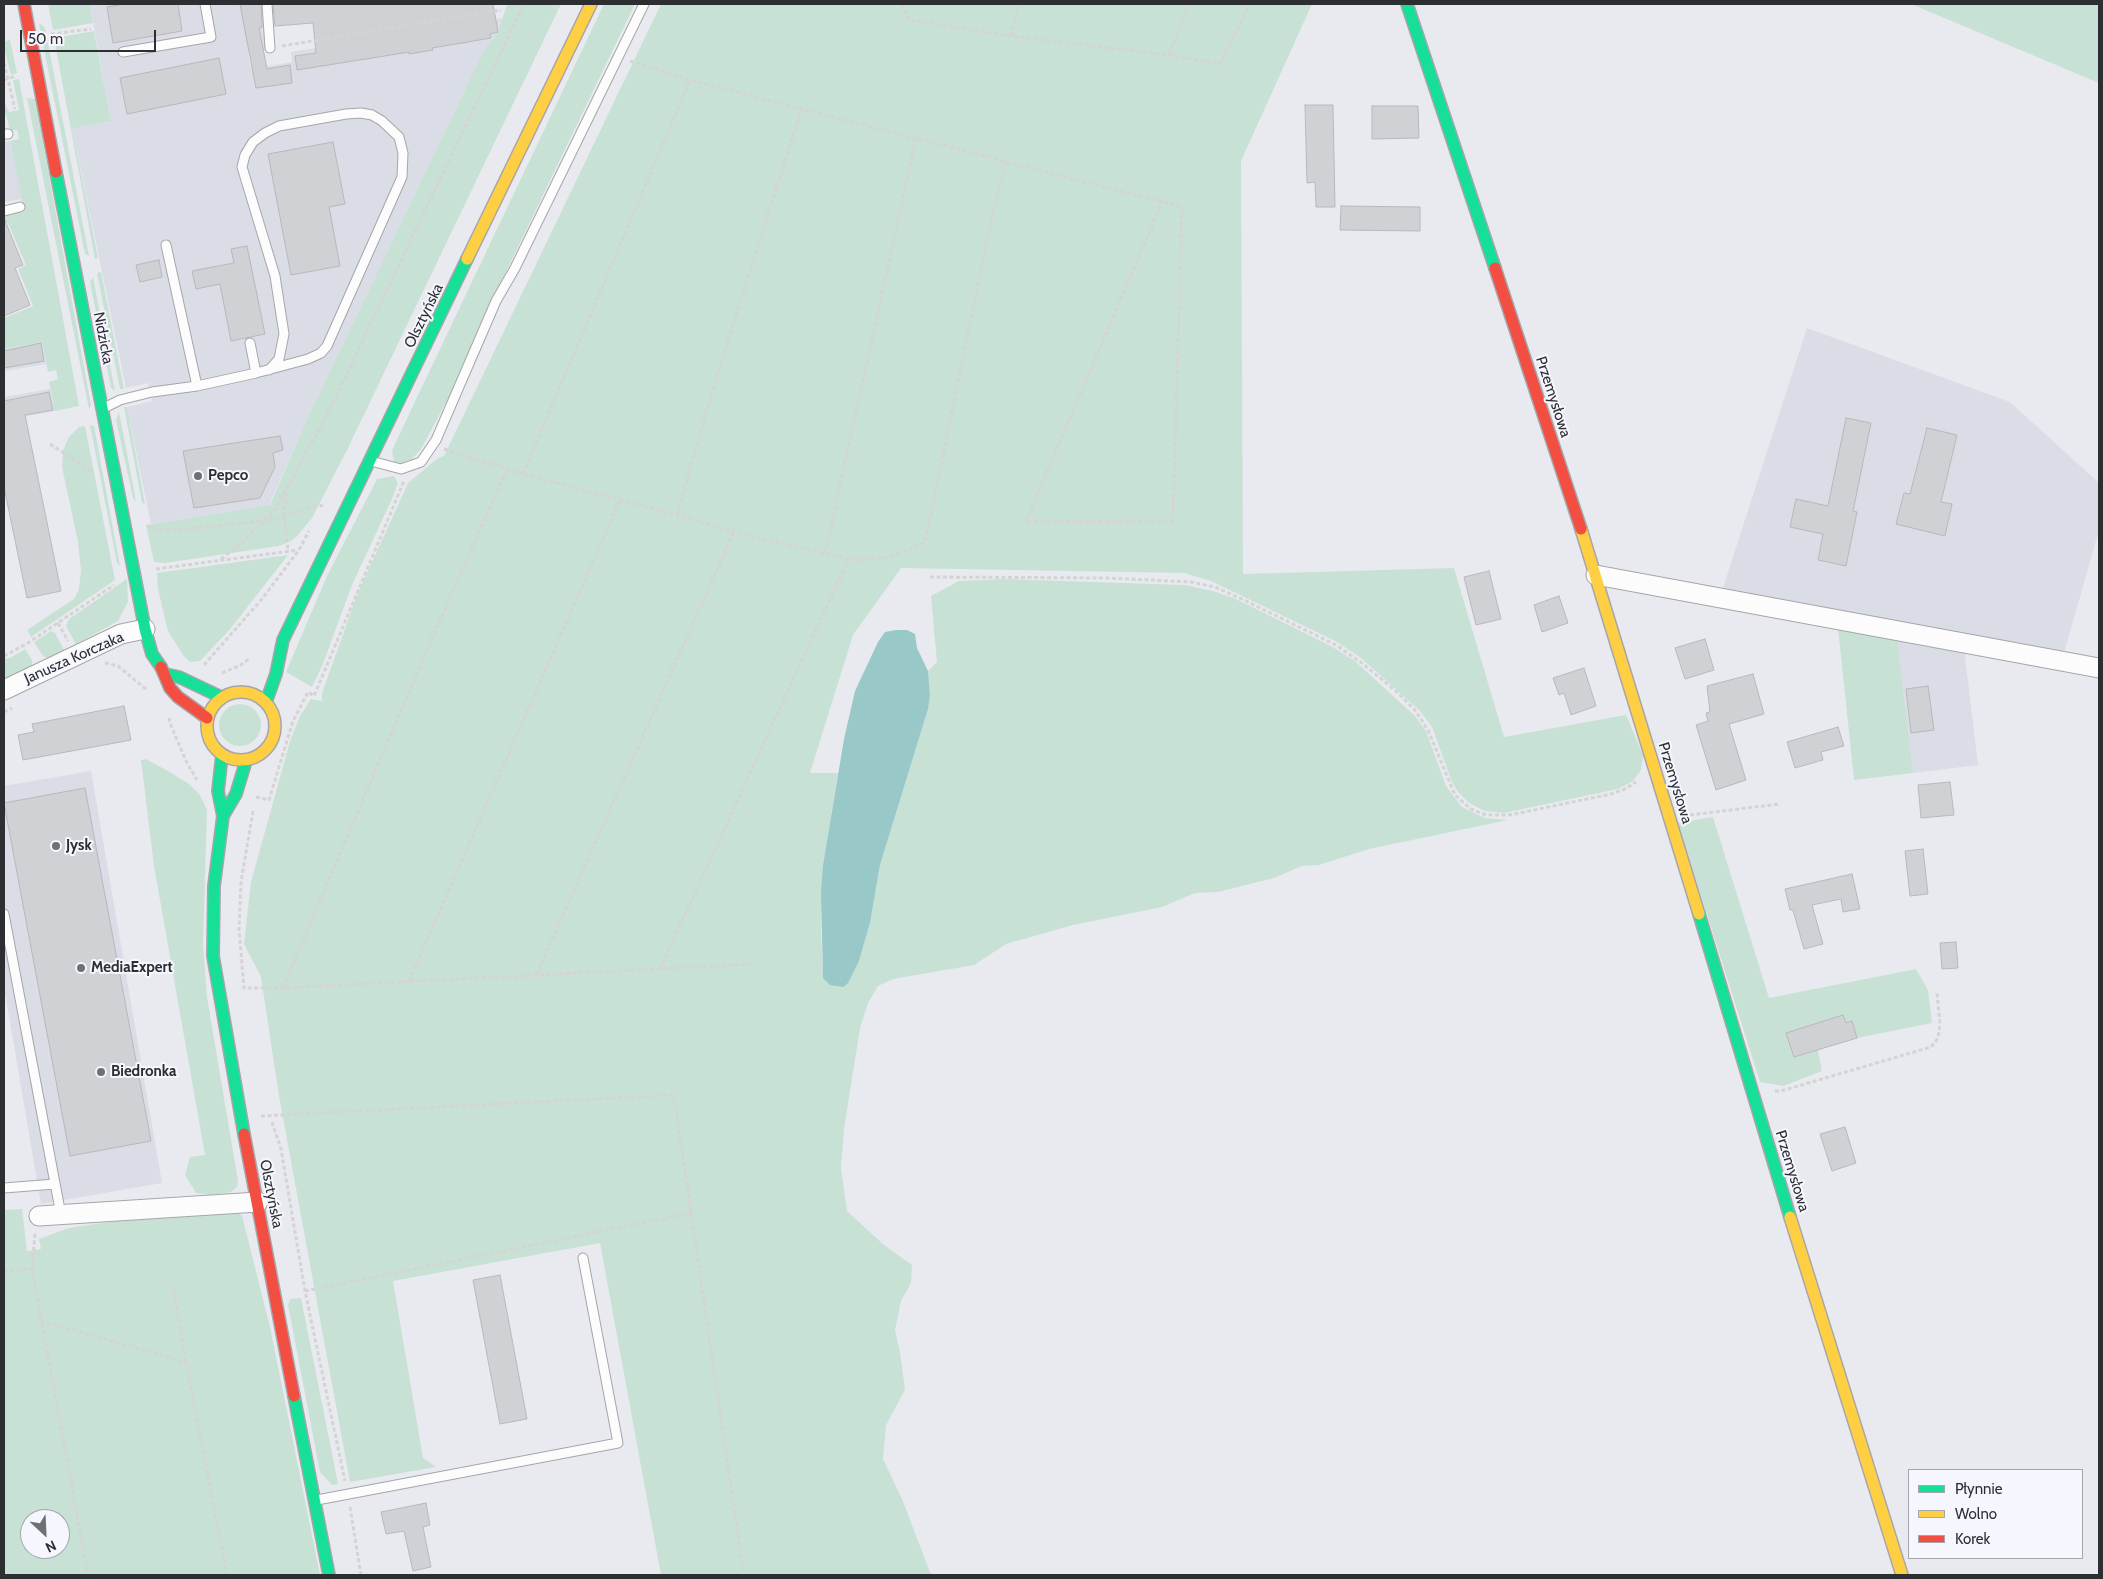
<!DOCTYPE html>
<meta charset="utf-8">
<style>
body{margin:0}
#map{position:relative;width:2103px;height:1579px;overflow:hidden;background:#e9eaef;font-family:Cabin,sans-serif}
canvas{display:block}
.frame{position:absolute;inset:0;border:5px solid #2d2e31;pointer-events:none}
.legend{position:absolute;left:1908px;top:1469px;width:175px;height:90px;box-sizing:border-box;background:#f5f6fe;border:1px solid #a5a6ac;margin:0;padding:6px 9px;list-style:none;font-size:15px;color:#2d2e31}
.legend li{display:flex;align-items:center;gap:10px;height:25px}
.legend b{width:25px;border:1px solid #a5a6ac}
.north{position:absolute;left:20px;top:1509px;width:50px;height:50px;box-sizing:border-box;background:#f5f6fe;border:1px solid #a5a6ac;border-radius:50%;rotate:155deg;font-size:14px;font-weight:700;line-height:20px;text-align:center;color:#2d2e31}
.north::after{content:'';display:block;margin:auto;width:18px;height:22px;background:#6f7074;clip-path:polygon(50% 0,100% 100%,50% 72%,0 100%)}
.scale{position:absolute;left:20px;top:30px;width:136px;height:22px;box-sizing:border-box;border:2px solid #2d2e31;border-top:0;padding-left:6px;font-size:15px;line-height:18px;white-space:nowrap;color:#2d2e31;-webkit-text-stroke:4px #f5f6fe;paint-order:stroke}
</style>
<div id="map">
<canvas width="2103" height="1579"></canvas>
<div class="frame"></div>
<ul class="legend">
<li><b style="height:6px;background:#16e098"></b>Płynnie</li>
<li><b style="height:6px;background:#ffcf43"></b>Wolno</li>
<li><b style="height:6px;background:#f24e42"></b>Korek</li>
</ul>
<div class="north">N</div>
<div class="scale">50 m</div>
</div>
<script>
const g = document.querySelector('canvas').getContext('2d');
g.lineJoin = 'round';
function paint(path, color) { g.fillStyle = color; g.fill(path, 'evenodd'); }
const poly = rows => new Path2D(rows.map(r => 'M' + r).join(''));
function trace(path, color, width, dash) { g.strokeStyle = color; g.lineWidth = width; g.lineCap = dash ? 'butt' : 'round'; g.setLineDash(dash || []); g.stroke(path); }
function write(font, color, halo, rows, align = 'center') {
  g.font = font + ' Cabin,sans-serif'; g.lineWidth = 4; g.setLineDash([]); g.textBaseline = 'middle'; g.strokeStyle = halo; g.fillStyle = color; for (const [text, x, y, turn = 0] of rows) {
    g.save(); g.translate(x, y); g.rotate((+turn || 0) * Math.PI / 180); g.textAlign = isNaN(turn) ? turn : align; if (halo) g.strokeText(text, 0, 0); g.fillText(text, 0, 0); g.restore();
  }
}
paint(poly([
 [99,4,261,4,268,50,248,53,251,69,292,62,291,52,502,18,498,32,482,54,307,419,269,505,151,524,127,407,152,401,148,383,126,388,72,127,111,121,90,5],
 [10,141,22,199,4,202,4,143],
 [1807,328,2010,402,2099,483,2099,530,2064,653,1723,588],
 [42,342,46,364,4,371,4,349],
 [50,389,55,411,4,420,4,397],
 [1897,635,1964,648,1978,765,1913,773],
 [91,771,162,1183,41,1204,4,987,4,786]
]), '#dadce6');
paint(poly([
 [48,4,94,4,90,6,93,23,53,30],
 [507,4,561,4,347,450,312,518,298,535,291,541,279,546,165,563,154,562,146,525,270,505,307,419,482,54,498,32],
 [604,4,635,4,479,328,458,380,421,449,412,459,401,463,394,463,392,450],
 [661,4,1312,4,1241,161,1243,574,1454,568,1504,737,1626,715,1643,755,1641,770,1633,781,1618,789,1504,813,1485,811,1469,803,1458,792,1452,782,1432,727,1419,710,1361,658,1337,642,1211,581,1184,573,901,568,853,635,810,773,838,773,823,865,821,931,823,977,859,961,870,923,880,865,928,709,930,696,928,671,937,662,931,596,959,581,1003,579,1185,585,1213,591,1234,598,1331,646,1355,661,1415,716,1426,731,1446,786,1462,807,1485,818,1508,820,1369,849,1319,865,1302,866,1274,878,1218,892,1195,893,1162,907,1073,925,1006,944,974,965,893,979,878,986,868,1003,860,1028,844,1129,841,1168,847,1211,884,1245,912,1265,911,1283,901,1301,895,1330,900,1352,905,1390,886,1425,883,1459,902,1499,931,1575,661,1575,600,1243,393,1281,423,1458,436,1467,350,1482,279,1096,261,977,244,944,251,882,290,741,300,716,311,699,322,701,322,693,357,595,408,483,438,458,444,456],
 [1911,4,2099,4,2099,83],
 [39,24,41,24,45,28,89,256,85,254],
 [94,31,111,121,72,128,98,258,95,259,54,38],
 [10,40,17,73,11,75,4,47,4,42],
 [19,79,79,406,55,411,49,382,58,379,56,370,48,372,42,342,4,349,4,318,33,306,18,269,26,265,8,223,4,224,4,215,24,211,10,141,19,139,17,130,10,131,6,114,4,114,4,102,9,112,19,110,13,80],
 [27,98,35,99,91,405,89,409],
 [101,272,124,389,120,389,97,273],
 [93,277,115,391,111,388,90,282],
 [124,407,127,407,145,504,142,503],
 [119,412,136,501,133,498,116,420],
 [90,425,94,426,120,566,117,563],
 [85,426,115,580,31,637,27,630,74,599,79,589,81,570,78,542,62,467,63,450,69,437,79,427],
 [394,476,398,483,392,499,352,585,323,664,312,687,286,672,327,576,377,479],
 [288,555,231,628,200,661,190,662,183,655,168,631,158,589,157,573],
 [127,579,128,602,118,621,76,644,66,626,69,619],
 [1838,628,1897,635,1913,773,1854,780],
 [51,631,55,633,64,650,47,658,43,656,34,642],
 [25,649,32,660,32,665,4,679,4,659,10,658],
 '219 725a21 21 0 1 1 42 0a21 21 0 1 1-42 0Z',
 [146,759,168,771,189,784,200,795,207,810,203,944,207,997,238,1181,237,1187,231,1192,212,1195,196,1193,185,1175,190,1157,205,1155,154,866,141,760],
 [1713,817,1769,998,1916,969,1928,990,1932,1023,1817,1046,1822,1071,1783,1086,1760,1082,1678,823],
 [22,1209,27,1251,41,1249,39,1239,69,1228,141,1217,236,1210,242,1216,270,1327,320,1575,4,1575,4,1210],
 [30,1519,60,1519,60,1549,30,1549],
 [301,1298,338,1484,332,1485,320,1472,288,1305,290,1299]
]), '#c8e1d5');
paint(poly([
 [896,630,907,630,915,634,917,648,928,671,930,696,928,709,880,865,870,923,859,961,848,983,843,987,830,985,823,978,821,892,823,865,844,739,855,691,878,642,885,632]
]), '#99c8c9');
const building = poly([
 [124,4,178,4,182,31,113,43,107,7,124,4],
 [240,4,261,4,262,27,259,28,267,69,290,65,292,83,256,88,240,4],
 [273,4,493,4,498,32,490,34,491,38,432,48,433,50,409,54,409,52,297,70,295,56,316,53,313,23,275,26,273,4],
 [219,58,226,94,127,114,120,78,219,58],
 [1305,105,1333,105,1335,207,1316,207,1315,182,1307,183,1305,105],
 [1372,106,1418,106,1419,138,1372,139,1372,106],
 [333,142,345,204,329,207,340,266,291,275,268,154,333,142],
 [1341,206,1420,207,1420,231,1340,230,1341,206],
 [4,218,23,265,15,268,30,305,4,316,4,218],
 [247,246,265,334,231,341,220,284,196,289,192,271,234,263,231,249,247,246],
 [159,260,162,277,140,282,136,265,159,260],
 [41,343,44,361,4,368,4,351,41,343],
 [49,392,53,410,25,415,61,591,27,598,4,487,4,401,49,392],
 [1846,418,1871,423,1853,511,1857,512,1846,566,1818,560,1823,534,1790,527,1796,499,1828,506,1846,418],
 [1927,428,1957,435,1941,502,1952,504,1945,536,1896,524,1904,493,1910,494,1927,428],
 [280,436,283,450,273,453,275,467,260,498,194,508,183,451,280,436],
 [1489,571,1501,619,1476,625,1464,577,1489,571],
 [1559,596,1568,623,1542,632,1534,605,1559,596],
 [1705,639,1714,670,1685,679,1675,648,1705,639],
 [1584,668,1596,706,1571,715,1564,693,1559,695,1553,678,1584,668],
 [1753,674,1764,714,1729,724,1746,780,1716,790,1696,725,1708,721,1706,713,1710,712,1707,686,1753,674],
 [1928,686,1934,730,1911,733,1906,689,1928,686],
 [124,706,131,740,23,760,18,735,34,732,32,724,124,706],
 [1838,727,1844,746,1821,752,1823,760,1795,768,1787,742,1838,727],
 [1950,782,1954,815,1921,818,1918,785,1950,782],
 [85,788,151,1141,70,1156,4,803,85,788],
 [1923,849,1928,894,1910,896,1905,851,1923,849],
 [1852,874,1860,909,1843,912,1841,899,1812,905,1823,944,1804,949,1793,910,1790,910,1785,889,1852,874],
 [1956,942,1958,968,1942,969,1940,943,1956,942],
 [1843,1015,1846,1023,1852,1021,1857,1038,1794,1057,1786,1033,1843,1015],
 [1845,1127,1856,1163,1832,1171,1820,1134,1845,1127],
 [500,1275,527,1419,500,1424,473,1280,500,1275],
 [426,1503,430,1525,423,1527,431,1567,413,1571,404,1531,386,1534,381,1512,426,1503]
]);
paint(building, '#d0d1d5');
trace(building, '#b8b8bc', 1);
const lane = poly([
 [267,4,270,48],
 [123,52,211,37,205,4],
 [4,134,8,134],
 [4,211,20,207],
 [166,245,197,386],
 [250,343,256,373],
 [104,408,120,400,152,392,197,386,256,373,308,359,321,353,327,346,402,177,403,153,399,137,382,121,372,115,361,113,346,114,279,126,265,133,253,142,245,155,242,167,275,276,284,334,279,359,269,370],
 [371,461,401,469,421,462,436,440,496,301,515,268,644,4],
 [4,914,61,1215],
 [4,1188,55,1184],
 [317,1500,618,1443,583,1258]
]);
const street = poly([
 [1596,575,2099,668],
 [4,690,121,634,145,629],
 [39,1216,258,1202]
]);
const fast = poly([
 [1407,4,1495,268],
 [56,172,145,629,152,654,161,667],
 [165,674,179,677,221,697],
 [266,702,276,674,283,640,467,259],
 [222,755,218,791,223,816,214,886,213,956,244,1134],
 [223,816,236,794,246,761],
 [1699,914,1790,1217],
 [294,1396,329,1575]
]);
const slow = poly([
 [467,259,591,4],
 [1581,529,1699,914],
 '207 726a34 34 0 1 1 68 0a34 34 0 1 1-68 0Z',
 [1790,1217,1902,1575]
]);
const jam = poly([
 [24,4,56,172],
 [1495,268,1581,529],
 [161,667,170,688,178,697,207,718],
 [244,1134,294,1396]
]);
trace(lane, '#a6a6aa', 11);
trace(street, '#a6a6aa', 21);
trace(fast, '#a6a6aa', 14);
trace(slow, '#a6a6aa', 14);
trace(jam, '#a6a6aa', 14);
trace(poly([
 [902,4,909,20,1011,36,1169,55,1220,64,1250,4],
 [51,34,91,29],
 [1011,36,1019,4],
 [282,46,501,10],
 [1169,55,1189,4],
 [630,61,690,80,1182,207,1173,521,1026,522,1162,202],
 [4,63,15,109],
 [4,80,16,76],
 [50,444,91,471],
 [444,449,523,474,677,515,734,532,825,554,860,560,887,557,925,543,991,221,1006,161],
 [523,474,690,80],
 [286,493,284,515,288,550],
 [677,515,718,372,802,108],
 [147,526,160,530,174,530,264,521,323,505],
 [825,554,916,138],
 [221,559,242,543,276,508,331,407,524,4],
 [156,569,298,550],
 [930,577,1107,578,1191,582,1215,587,1242,599,1336,645,1362,663,1397,692,1415,710,1428,730,1455,795,1471,809,1486,815,1510,815,1611,794,1625,789,1636,782],
 [58,623,68,641],
 [4,656,28,643,114,585],
 [105,663,118,666,147,690],
 [204,665,262,599,299,550,309,531],
 [222,673,241,665,250,658],
 [4,712,12,708],
 [170,718,169,721,187,763,197,780],
 [256,797,269,800,293,721,308,692,314,696,404,481],
 [253,811,241,882,239,930,244,988,283,988,755,964],
 [1690,815,1779,804],
 [660,969,849,558],
 [536,975,734,532],
 [409,981,620,500],
 [283,987,430,643,507,469],
 [1775,1091,1781,1091,1931,1047,1938,1038,1940,1023,1937,993],
 [261,1116,674,1095,743,1570],
 [272,1122,281,1149,305,1291,345,1481],
 [35,1234,32,1269,88,1575],
 [4,1271,32,1269],
 [173,1287,186,1362],
 [305,1291,691,1213],
 [41,1321,186,1362,227,1575],
 [350,1507,361,1575]
]), '#d4d4d5', 3, [4, 2.5]);
trace(lane, '#fcfcfd', 9);
trace(street, '#fcfcfd', 19);
trace(fast, '#16e098', 11);
trace(slow, '#ffcf43', 11);
trace(jam, '#f24e42', 11);
for (const [x, y, r, color] of [
 [198,476,5,"#6f7074"],
 [56,846,5,"#6f7074"],
 [81,968,5,"#6f7074"],
 [101,1072,5,"#6f7074"]
]) { const dot = new Path2D(); dot.arc(x, y, r, 0, 2 * Math.PI); g.fillStyle = color; g.fill(dot); trace(dot, '#f5f6fe', 2); }
write('15px', '#2d2e31', '#f5f6fe', [
 ["Olsztyńska",424,316,-64],
 ["Nidzicka",103,338,79],
 ["Przemysłowa",1553,397,72],
 ["Janusza Korczaka",74,658,-24],
 ["Przemysłowa",1675,783,73],
 ["Przemysłowa",1792,1171,73],
 ["Olsztyńska",271,1194,79]
]);
write('bold 15px', '#2d2e31', '#f5f6fe', [
 ["Pepco",208,476],
 ["Jysk",66,846],
 ["MediaExpert",91,968],
 ["Biedronka",111,1072]
], 'left');
</script>
